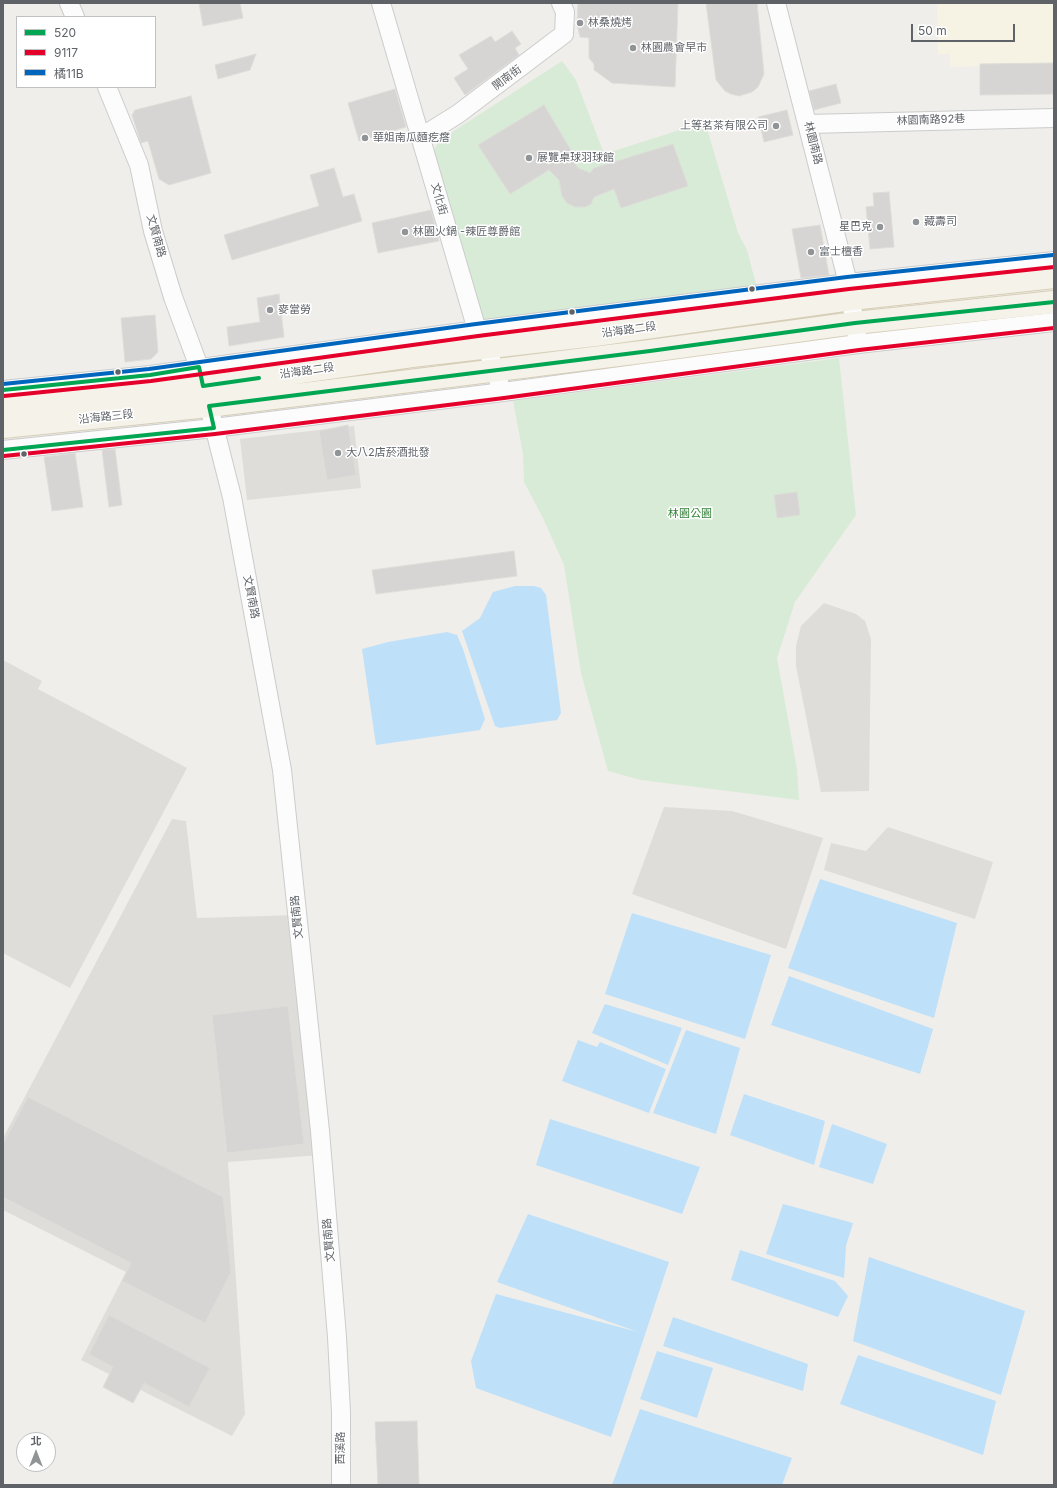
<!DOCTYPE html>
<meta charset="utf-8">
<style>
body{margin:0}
#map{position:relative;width:1057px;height:1488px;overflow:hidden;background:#efeeea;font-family:Inter,"Noto Sans TC",sans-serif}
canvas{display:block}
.frame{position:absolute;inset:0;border:4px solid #5f6368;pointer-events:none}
.legend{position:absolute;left:16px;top:16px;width:140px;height:72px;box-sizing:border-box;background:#fff;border:1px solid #bfc1c3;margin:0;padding:5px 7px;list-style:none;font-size:12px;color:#5f6368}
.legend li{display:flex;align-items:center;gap:8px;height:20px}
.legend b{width:20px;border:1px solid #bfc1c3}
.north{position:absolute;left:16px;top:1432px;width:40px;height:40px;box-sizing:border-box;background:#fff;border:1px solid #bfc1c3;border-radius:50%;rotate:0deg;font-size:11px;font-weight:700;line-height:16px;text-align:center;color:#5f6368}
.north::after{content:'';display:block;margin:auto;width:14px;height:18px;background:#919496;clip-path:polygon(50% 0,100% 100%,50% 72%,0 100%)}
.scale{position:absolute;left:911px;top:24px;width:104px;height:18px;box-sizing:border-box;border:2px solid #5f6368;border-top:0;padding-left:5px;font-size:12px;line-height:14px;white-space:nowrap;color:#5f6368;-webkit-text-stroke:3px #fff;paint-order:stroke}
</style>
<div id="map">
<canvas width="1057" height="1488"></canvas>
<div class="frame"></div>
<ul class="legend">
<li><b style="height:5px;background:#00a651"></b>520</li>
<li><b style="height:5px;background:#e4002b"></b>9117</li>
<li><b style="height:5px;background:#0065bd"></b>橘11B</li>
</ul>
<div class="north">北</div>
<div class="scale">50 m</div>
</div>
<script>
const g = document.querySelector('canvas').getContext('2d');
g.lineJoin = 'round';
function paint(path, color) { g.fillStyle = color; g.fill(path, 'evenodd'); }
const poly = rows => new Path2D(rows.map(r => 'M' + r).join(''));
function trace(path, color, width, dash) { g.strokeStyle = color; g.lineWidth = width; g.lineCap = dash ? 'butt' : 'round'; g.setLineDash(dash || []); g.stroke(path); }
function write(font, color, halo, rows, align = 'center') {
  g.font = font + ' Inter,"Noto Sans TC",sans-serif'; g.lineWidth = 3; g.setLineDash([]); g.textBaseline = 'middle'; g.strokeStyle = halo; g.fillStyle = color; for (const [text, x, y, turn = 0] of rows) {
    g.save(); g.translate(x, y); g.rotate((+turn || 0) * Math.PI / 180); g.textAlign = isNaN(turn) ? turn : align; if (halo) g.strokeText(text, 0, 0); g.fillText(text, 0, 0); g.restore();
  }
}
paint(poly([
 [937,3,1054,3,1054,64,950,67,950,54,938,54]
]), '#f7f3e4');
paint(poly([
 [354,426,361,488,247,500,240,439],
 [824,603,856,614,865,621,871,639,869,791,821,792,796,666,796,646,801,626],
 [3,660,42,681,38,689,187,768,70,988,3,953],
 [664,807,732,811,823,838,786,949,632,894],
 [172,819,186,821,197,918,300,915,320,1155,228,1162,245,1414,232,1436,81,1360,126,1272,3,1210,3,1138],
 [888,827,993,862,975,919,824,870,831,843,866,851]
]), '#dfddda');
paint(poly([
 [562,61,576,80,604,154,705,122,738,233,747,250,757,288,485,322,480,317,433,151,440,140],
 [839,358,856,515,795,602,777,658,797,769,799,800,641,780,608,771,581,673,564,565,543,518,524,482,523,454,513,401]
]), '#d8ebd6');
paint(poly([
 [515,586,534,586,541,588,546,595,561,713,557,720,500,728,495,726,462,631,480,618,493,592],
 [447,632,457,635,463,649,485,719,480,730,376,745,362,649,388,642],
 [820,879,957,923,934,1018,788,968],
 [632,913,771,955,745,1039,605,994],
 [789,976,933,1029,920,1074,771,1025],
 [605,1004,682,1028,668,1065,592,1033],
 [686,1030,740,1048,716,1134,653,1113],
 [578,1040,597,1047,600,1042,666,1069,649,1113,562,1081],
 [744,1094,825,1121,814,1165,730,1135],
 [550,1119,700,1167,682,1214,536,1165],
 [832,1124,887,1144,873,1184,819,1167],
 [783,1204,853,1223,846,1246,844,1278,766,1254],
 [528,1214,669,1262,611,1437,476,1388,471,1361,496,1294,638,1332,497,1282],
 [740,1250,835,1281,848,1296,838,1317,731,1280],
 [869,1257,1025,1311,1001,1395,853,1341],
 [673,1317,808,1364,803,1391,663,1346],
 [657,1351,713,1368,697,1418,640,1399],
 [858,1355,996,1401,983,1455,840,1404],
 [640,1409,792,1458,782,1485,612,1485]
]), '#bfe0f9');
const building = poly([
 [199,3,240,3,243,18,203,26,199,3],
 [578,3,678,3,675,87,612,83,594,70,594,64,589,58,589,38,580,37,577,24,578,3],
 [706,3,757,3,764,74,758,87,752,92,739,96,731,94,725,91,716,80,706,3],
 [512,31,521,44,515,48,519,55,465,95,454,78,468,69,459,55,491,36,495,42,512,31],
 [256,54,250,70,218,79,215,65,256,54],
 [1054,63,1054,94,980,95,980,64,1054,63],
 [836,84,841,103,814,110,809,91,836,84],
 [395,89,406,127,359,141,348,103,395,89],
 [191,96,211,173,169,185,159,179,148,141,141,143,132,115,135,110,191,96],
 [544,105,572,152,569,153,578,168,590,173,594,168,673,144,688,186,621,208,614,189,594,197,591,204,585,207,575,207,567,203,562,196,559,180,549,170,510,194,478,145,544,105],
 [787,110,793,135,764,142,758,117,787,110],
 [334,168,343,197,354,194,362,221,232,260,224,235,319,206,310,175,334,168],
 [889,192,894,247,870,249,866,207,874,206,873,193,889,192],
 [431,210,439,241,378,253,372,223,431,210],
 [820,225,829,275,801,278,792,229,820,225],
 [279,294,284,337,229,346,227,327,260,322,257,298,279,294],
 [155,315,158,352,151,359,125,362,121,318,155,315],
 [348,425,356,475,327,480,319,431,348,425],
 [115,449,122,505,109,507,102,450,115,449],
 [75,453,83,507,52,511,44,457,75,453],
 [797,492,800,515,777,518,774,495,797,492],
 [514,551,517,576,376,594,372,570,514,551],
 [288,1006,304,1144,227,1153,212,1015,288,1006],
 [28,1097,223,1197,231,1272,205,1323,122,1281,131,1263,3,1197,3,1144,28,1097],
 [109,1315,210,1368,189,1407,144,1383,133,1403,103,1387,113,1367,89,1354,109,1315],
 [417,1421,419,1485,378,1485,375,1422,417,1421]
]);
paint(building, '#d6d5d3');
trace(building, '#deddd9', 1);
const minor = poly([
 [69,3,75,17],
 [381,3,477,330,487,348,499,382],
 [776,3,848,283,857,336],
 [107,87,139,165,153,231,173,297,199,367,232,497,282,770,320,1131,337,1337,341,1412,341,1485],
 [808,124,1054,118],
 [421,137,458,114,564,34,565,12,561,3],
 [3,390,150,375,477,330,848,283,1054,261],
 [3,450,214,428,503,392,858,344,1054,322]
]);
const major = poly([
 [3,405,203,386,412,356,595,335,851,299,1054,277],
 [3,427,209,406,650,351,855,323,1054,302]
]);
trace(minor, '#cbcccc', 20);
trace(major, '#d7ceb8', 24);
trace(minor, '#fdfcfc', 18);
trace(major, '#f4f2e9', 22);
trace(poly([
 [3,390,150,375,199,367,203,386,259,378],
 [3,450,214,428,209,406,650,351,855,323,1054,302]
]), '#00a651', 4);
trace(poly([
 [4,396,151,381,478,336,849,289,1054,267],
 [4,456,215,434,504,398,859,350,1054,328]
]), '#e4002b', 4);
trace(poly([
 [3,384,149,369,476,324,847,277,1053,255]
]), '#0065bd', 4);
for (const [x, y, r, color] of [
 [580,23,4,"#919496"],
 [633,48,4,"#919496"],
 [776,126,4,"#919496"],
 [365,138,4,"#919496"],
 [529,158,4,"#919496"],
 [916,222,4,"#919496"],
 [880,227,4,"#919496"],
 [405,232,4,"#919496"],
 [811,252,4,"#919496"],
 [752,289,3.5,"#5f6368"],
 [270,310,4,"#919496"],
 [572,312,3.5,"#5f6368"],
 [118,372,3.5,"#5f6368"],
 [338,453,4,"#919496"],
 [24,454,3.5,"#5f6368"]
]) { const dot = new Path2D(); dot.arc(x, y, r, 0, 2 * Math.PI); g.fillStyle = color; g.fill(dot); trace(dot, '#fff', 1.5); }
write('11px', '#5f6368', '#fff', [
 ["林桑燒烤",588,23],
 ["林園農會早市",641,48],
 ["上等茗茶有限公司",768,126,"right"],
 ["華姐南瓜麵疙瘩",373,138],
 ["展覽桌球羽球館",537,158],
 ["藏壽司",924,222],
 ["星巴克",872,227,"right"],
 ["林園火鍋 -辣匠尊爵館",413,232],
 ["富士檀香",819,252],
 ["麥當勞",278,310],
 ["大八2店菸酒批發",346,453]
], 'left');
write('11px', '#5f6368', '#fff', [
 ["開南街",507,78,-37],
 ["林園南路92巷",931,120,-2],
 ["林園南路",813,143,76],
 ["文化街",439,199,74],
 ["文賢南路",156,236,74],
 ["沿海路二段",629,330,-8],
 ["沿海路二段",307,371,-8],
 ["沿海路三段",106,417,-6],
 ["文賢南路",251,597,79],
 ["文賢南路",297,917,-96],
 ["文賢南路",329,1240,-95],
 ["西溪路",341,1448,-90]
]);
write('11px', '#348238', '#fff', [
 ["林園公園",690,514]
]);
</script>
